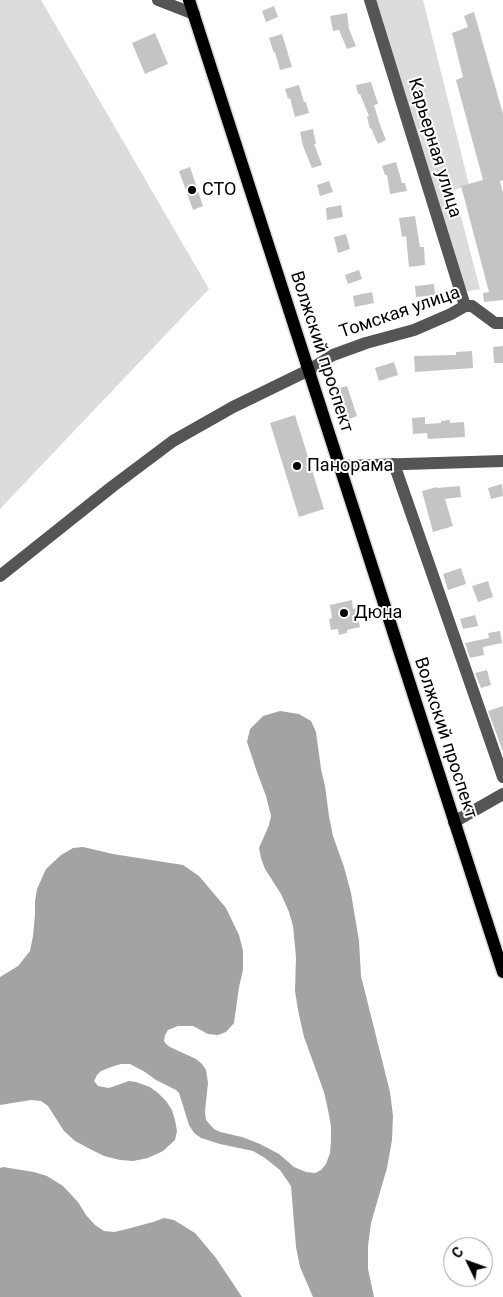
<!DOCTYPE html>
<meta charset="utf-8">
<style>
body{margin:0}
#map{position:relative;width:503px;height:1297px;overflow:hidden;background:#fff;font-family:Roboto,sans-serif}
canvas{display:block}
.north{position:absolute;left:443px;top:1237px;width:50px;height:50px;box-sizing:border-box;background:#fff;border:1px solid #999;border-radius:50%;rotate:312deg;font-size:14px;font-weight:700;line-height:20px;text-align:center;color:#000}
.north::after{content:'';display:block;margin:auto;width:18px;height:22px;background:#000;clip-path:polygon(50% 0,100% 100%,50% 72%,0 100%)}
</style>
<div id="map">
<canvas width="503" height="1297"></canvas>
<div class="north">С</div>
</div>
<script>
const g = document.querySelector('canvas').getContext('2d');
g.lineJoin = 'round';
function paint(path, color) { g.fillStyle = color; g.fill(path, 'evenodd'); }
const poly = rows => new Path2D(rows.map(r => 'M' + r).join(''));
function trace(path, color, width, dash) { g.strokeStyle = color; g.lineWidth = width; g.lineCap = dash ? 'butt' : 'round'; g.setLineDash(dash || []); g.stroke(path); }
function write(font, color, halo, rows, align = 'center') {
  g.font = font + ' Roboto,sans-serif'; g.lineWidth = 4; g.setLineDash([]); g.textBaseline = 'middle'; g.strokeStyle = halo; g.fillStyle = color; for (const [text, x, y, turn = 0] of rows) {
    g.save(); g.translate(x, y); g.rotate((+turn || 0) * Math.PI / 180); g.textAlign = isNaN(turn) ? turn : align; if (halo) g.strokeText(text, 0, 0); g.fillText(text, 0, 0); g.restore();
  }
}
paint(poly([
 [0,0,41,0,209,289,0,509],
 [365,0,423,0,469,185,454,190,480,289,464,292]
]), '#dcdcdc');
paint(poly([
 [280,711,299,714,311,721,316,732,321,769,325,786,329,816,333,836,344,867,351,893,359,941,361,976,390,1092,393,1116,392,1140,387,1168,371,1223,368,1246,368,1269,374,1297,313,1297,300,1267,296,1247,291,1186,280,1170,265,1158,253,1151,220,1144,201,1138,194,1133,189,1125,179,1093,176,1090,156,1080,145,1072,130,1064,121,1064,111,1067,101,1071,97,1075,94,1081,98,1086,109,1088,129,1081,136,1082,150,1087,158,1093,166,1101,172,1110,175,1120,177,1131,175,1140,163,1151,148,1158,133,1161,120,1160,104,1156,90,1149,75,1141,64,1131,48,1106,41,1101,31,1100,0,1105,0,977,18,966,30,951,33,936,35,915,35,901,37,889,46,869,61,855,73,848,83,847,113,854,183,865,199,876,226,908,239,935,243,951,243,970,239,987,234,1023,226,1032,218,1035,208,1034,193,1026,178,1026,168,1030,165,1035,164,1041,166,1044,170,1047,196,1059,202,1064,206,1070,208,1083,205,1111,206,1120,214,1129,220,1132,242,1137,260,1144,279,1154,294,1167,306,1172,315,1173,321,1170,326,1164,330,1153,331,1140,331,1126,328,1110,324,1092,304,1037,298,1010,295,991,296,957,293,926,289,912,281,894,265,869,261,858,259,848,269,825,271,816,266,796,257,772,247,742,250,729,263,716],
 [3,1167,34,1172,47,1176,63,1186,78,1202,86,1215,95,1225,104,1231,114,1232,127,1229,153,1222,164,1218,174,1220,195,1233,216,1258,242,1297,0,1297,0,1168]
]), '#a3a3a3');
paint(poly([
 [274,6,278,17,266,22,262,11],
 [474,12,503,114,503,180,500,181,503,193,503,300,484,302,483,293,489,292,461,186,483,180,456,80,463,77,452,33,468,27,464,16],
 [347,13,349,29,356,46,347,49,339,30,333,31,330,16],
 [155,33,168,64,145,74,132,43],
 [282,34,292,67,280,70,275,52,274,53,269,38],
 [371,82,378,104,374,105,380,125,386,140,378,144,371,128,370,129,367,117,369,116,360,94,358,94,356,85],
 [299,85,304,102,306,102,309,113,295,117,290,98,288,99,285,89],
 [313,129,316,144,314,144,322,165,312,168,303,146,300,132],
 [396,162,402,183,405,183,407,191,390,194,387,175,385,175,382,166],
 [190,167,203,206,193,210,179,171],
 [329,181,333,192,320,196,317,185],
 [341,205,343,217,327,220,326,208],
 [415,216,420,247,424,247,425,265,409,267,406,236,402,237,399,218],
 [346,234,350,249,338,253,334,237],
 [359,270,362,279,348,284,345,275],
 [434,284,435,295,416,297,415,286],
 [372,292,374,303,355,307,353,296],
 [503,346,503,363,494,363,493,347],
 [472,351,473,368,415,372,414,356,456,355,456,352],
 [394,362,398,375,379,381,375,368],
 [347,386,357,416,349,419,339,388],
 [295,415,324,509,299,517,270,423],
 [425,417,425,424,441,423,441,421,450,420,450,423,464,422,465,437,428,439,427,433,413,434,412,418],
 [502,484,503,496,491,499,488,488],
 [460,486,461,497,445,499,453,526,433,532,422,491,437,487,437,488],
 [461,568,466,584,448,590,443,574],
 [488,581,493,597,478,602,472,586],
 [352,600,353,609,356,608,360,627,347,630,347,633,339,635,338,629,331,630,329,619,332,618,330,605],
 [475,615,478,626,463,629,460,619],
 [500,631,502,643,483,647,484,655,470,658,465,643,489,638,488,633],
 [487,670,491,685,481,688,475,673],
 [503,706,503,752,488,711]
]), '#c4c4c4');
const major = poly([
 [189,0,503,972]
]);
trace(major, '#dbdbdb', 15);
trace(poly([
 [158,0,194,14],
 [370,0,465,306],
 [394,464,503,777],
 [339,466,503,461],
 [0,576,113,486,173,441,233,407,309,370,333,355,366,343,414,330,451,314,465,306,472,306,495,323,503,323],
 [454,822,503,794]
]), '#555', 12);
trace(major, '#000', 12);
for (const [x, y, r, color] of [
 [192,190,5,"#000"],
 [297,466,5,"#000"],
 [344,613,5,"#000"]
]) { const dot = new Path2D(); dot.arc(x, y, r, 0, 2 * Math.PI); g.fillStyle = color; g.fill(dot); trace(dot, '#fff', 2); }
write('18px', '#000', '#fff', [
 ["Карьерная улица",434,148,73],
 ["Томская улица",400,313,-19],
 ["Волжский проспект",321,352,72],
 ["Волжский проспект",445,738,72]
]);
write('18px', '#000', '#fff', [
 ["СТО",202,190],
 ["Панорама",307,466],
 ["Дюна",354,613]
], 'left');
</script>
